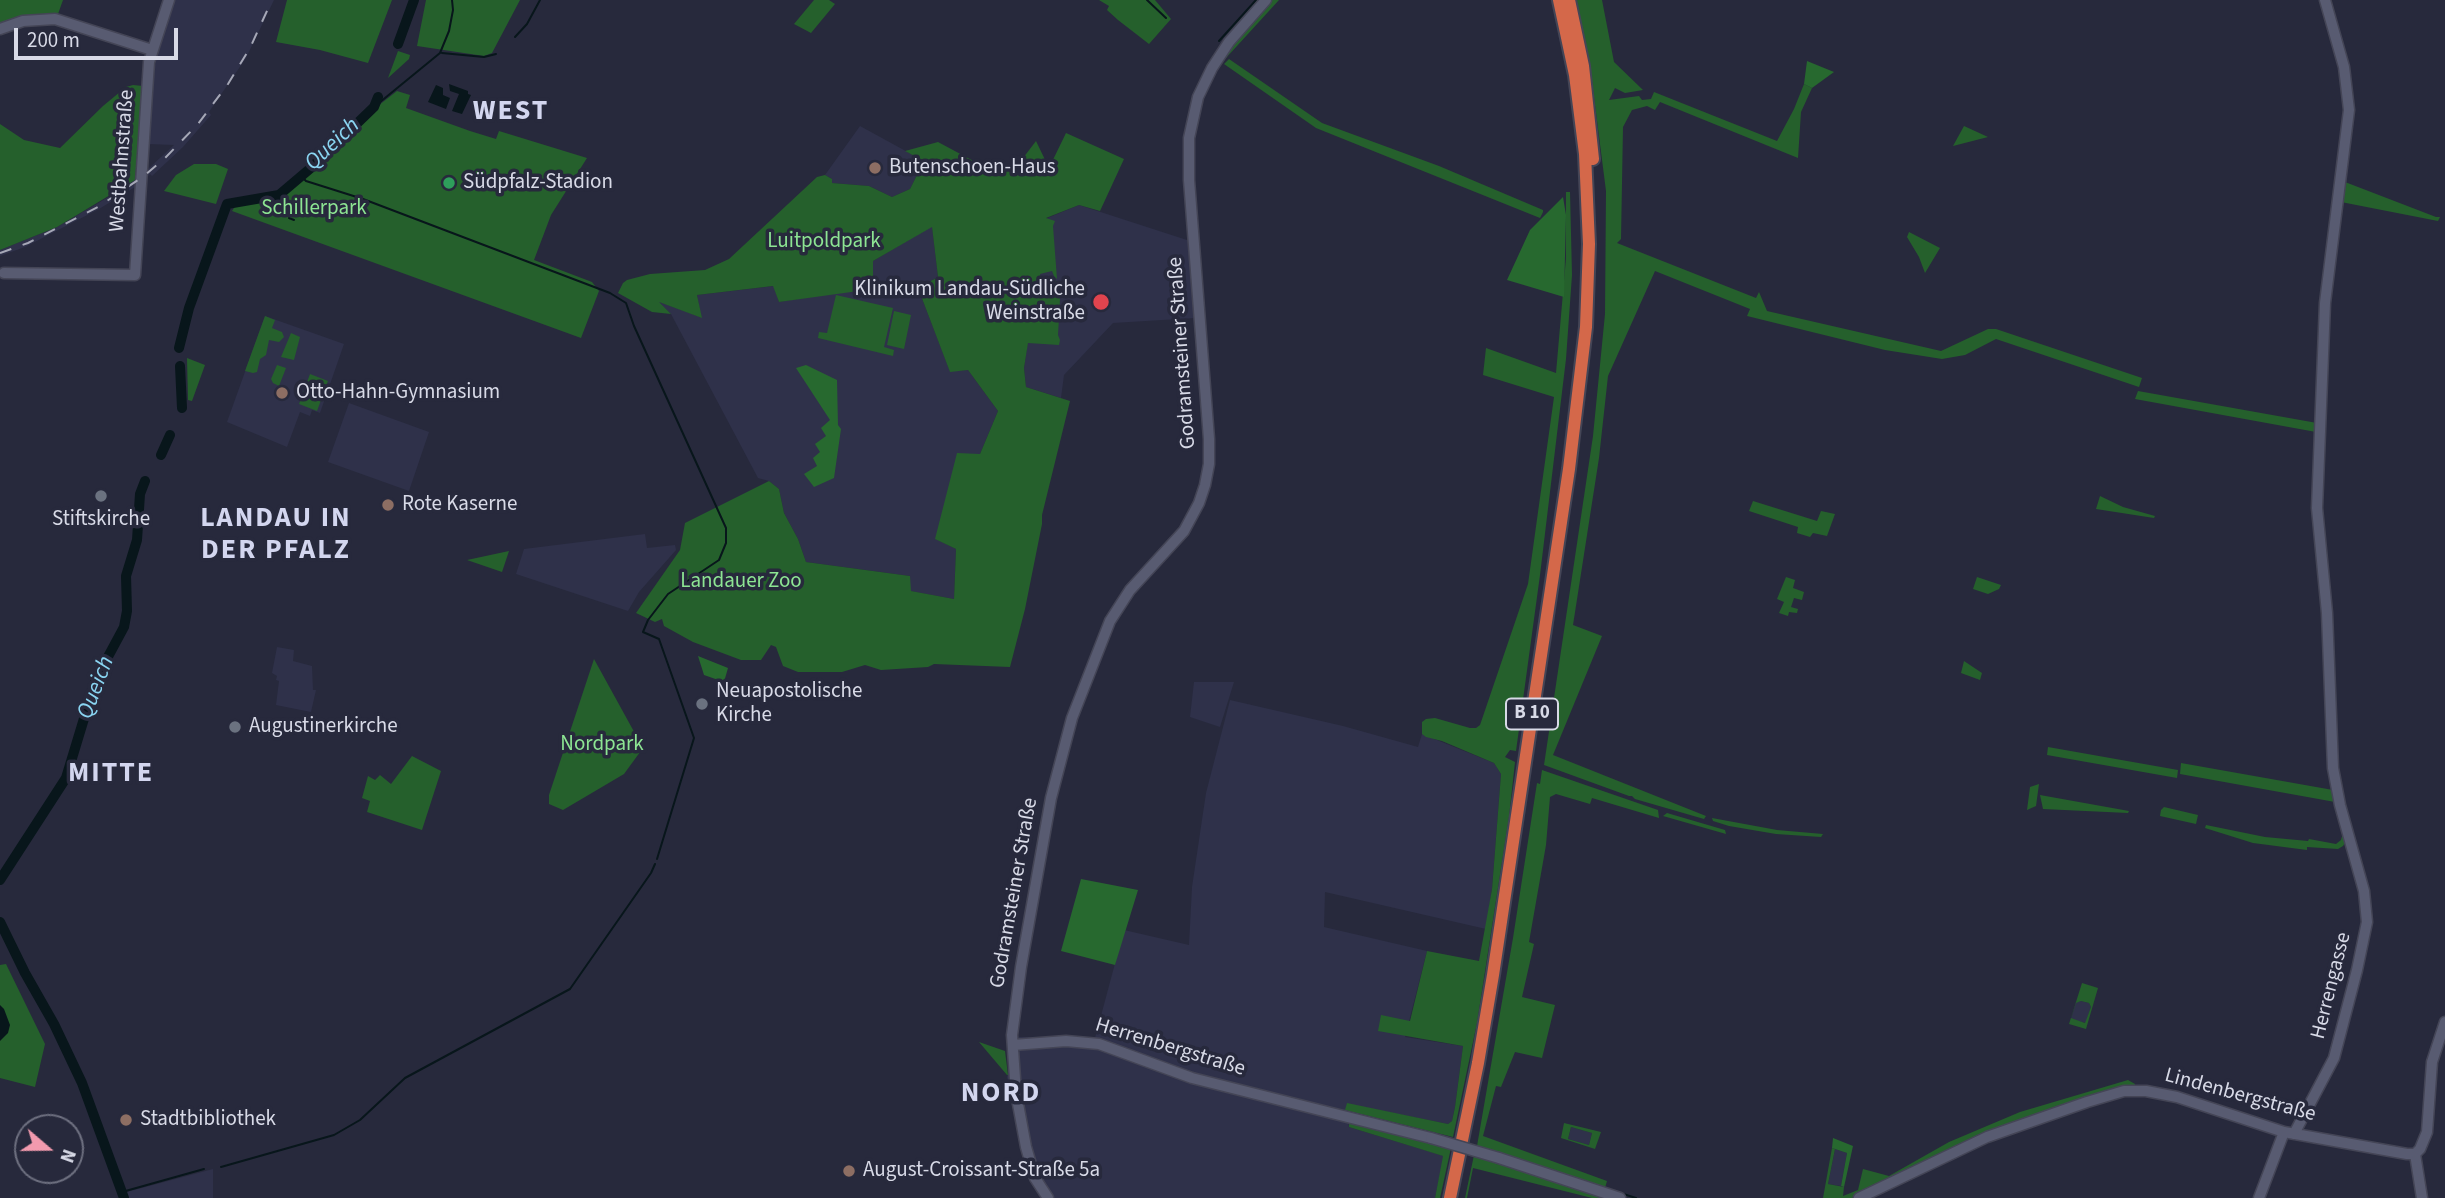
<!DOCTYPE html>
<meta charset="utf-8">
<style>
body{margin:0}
#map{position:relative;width:2445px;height:1198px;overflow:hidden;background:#27293c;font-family:"Source Sans 3",sans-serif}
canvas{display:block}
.north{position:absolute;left:14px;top:1114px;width:70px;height:70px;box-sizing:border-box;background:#27293c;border:2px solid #6e7080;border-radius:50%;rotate:110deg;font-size:19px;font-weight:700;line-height:28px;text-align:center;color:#d8dae7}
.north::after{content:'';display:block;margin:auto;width:24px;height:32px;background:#f29aae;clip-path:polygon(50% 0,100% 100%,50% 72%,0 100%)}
.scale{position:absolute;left:14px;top:28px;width:164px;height:32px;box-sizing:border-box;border:4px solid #d8dae7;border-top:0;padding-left:9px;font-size:21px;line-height:24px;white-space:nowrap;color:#d8dae7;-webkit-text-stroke:5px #27293c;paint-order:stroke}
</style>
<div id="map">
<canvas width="2445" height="1198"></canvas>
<div class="north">N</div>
<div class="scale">200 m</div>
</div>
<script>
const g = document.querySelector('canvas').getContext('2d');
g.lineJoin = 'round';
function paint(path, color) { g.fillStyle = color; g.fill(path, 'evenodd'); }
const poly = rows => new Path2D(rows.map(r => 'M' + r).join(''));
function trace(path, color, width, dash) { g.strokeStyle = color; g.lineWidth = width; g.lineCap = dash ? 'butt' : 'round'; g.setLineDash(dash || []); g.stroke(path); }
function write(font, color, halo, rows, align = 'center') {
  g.font = font + ' "Source Sans 3",sans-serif'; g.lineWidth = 7; g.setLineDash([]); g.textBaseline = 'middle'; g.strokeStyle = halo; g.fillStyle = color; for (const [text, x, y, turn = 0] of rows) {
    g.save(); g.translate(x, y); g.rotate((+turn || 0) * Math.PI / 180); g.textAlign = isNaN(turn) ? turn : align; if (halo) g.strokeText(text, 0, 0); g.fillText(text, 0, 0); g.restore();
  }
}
paint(poly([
 [174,0,274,0,246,58,209,112,211,115,183,147,152,176,150,174,140,184,99,209,25,247,0,256,0,250,57,227,112,195,148,169,174,145,148,144,156,54],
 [860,126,924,161,910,189,892,197,869,186,832,183,832,179,825,175],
 [1079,205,1190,241,1195,318,1113,323,1064,375,1061,398,1026,387,1024,368,1045,219],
 [932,226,938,277,918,288,950,371,968,370,998,411,980,454,936,539,956,549,954,599,910,591,910,576,806,562,798,539,784,513,779,489,769,481,758,478,671,314,657,301,701,317,697,295,774,286,779,302,826,294,873,261],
 [265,316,344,344,320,413,312,410,310,416,300,412,287,447,227,422],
 [349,403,429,432,409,491,328,462],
 [645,534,647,548,675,545,676,550,639,592,628,611,516,574,524,549],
 [277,647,294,650,293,661,312,666,313,690,316,690,311,712,276,705,279,681,276,680,277,676,272,673],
 [1194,682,1234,682,1220,727,1190,717],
 [1230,700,1343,726,1418,747,1422,734,1494,763,1501,774,1492,889,1486,929,1325,892,1324,927,1427,951,1405,1037,1463,1046,1455,1107,1452,1121,1448,1124,1347,1104,1349,1127,1444,1156,1435,1198,1045,1198,1022,1146,1007,1077,1019,1037,1095,1038,1124,930,1189,945,1192,887,1206,793],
 [2081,1001,2089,1003,2091,1007,2086,1023,2071,1019,2076,1002],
 [1571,1127,1592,1133,1589,1145,1568,1139],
 [1835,1149,1847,1153,1841,1186,1828,1184],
 [213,1169,213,1198,125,1198,123,1193]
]), '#2f314a');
paint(poly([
 [0,0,63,0,58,14,18,20,0,26],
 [287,0,392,0,368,63,320,50,276,42],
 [426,0,520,0,492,53,484,56,417,46],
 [814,0,829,0,835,4,811,33,794,24],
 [1099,0,1155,0,1171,19,1149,44,1118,20,1107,10,1109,6],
 [1271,0,1279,0,1226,58,1222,55,1237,36],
 [1574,0,1602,0,1614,62,1643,90,1625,93,1615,88,1609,100,1639,96,1642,100,1651,99,1654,92,1777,141,1794,109,1804,84,1812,88,1801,112,1798,158,1660,102,1655,110,1647,106,1632,110,1623,127,1621,239,1617,243,1756,298,1759,292,1767,311,1941,351,1988,329,1996,329,2142,378,2139,387,1996,339,1965,355,1942,359,1885,350,1747,316,1750,309,1655,271,1608,376,1599,458,1573,625,1602,636,1553,755,1706,816,1704,819,1635,799,1632,796,1629,796,1544,765,1593,436,1605,314,1606,191,1590,66],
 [398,51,410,55,409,59,388,78],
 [1229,59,1322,123,1439,166,1543,210,1543,212,1540,218,1316,128,1224,64],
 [133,85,143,86,135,180,57,227,0,250,0,124,24,140,60,148,103,106,126,87],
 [397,91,410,95,406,108,470,131,496,139,499,131,587,158,551,215,534,260,592,282,599,291,581,338,232,211,236,205,281,197,374,109],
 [1964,126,1988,137,1953,146],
 [1066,133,1124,159,1100,211,1079,205,1046,218,1055,221,1053,226,1057,279,1054,276,1052,271,1040,274,1042,286,1055,284,1054,280,1058,282,1060,299,1058,335,1060,340,1059,345,1028,343,1024,368,1026,387,1070,401,1042,515,1042,524,1025,609,1010,667,934,664,928,667,881,670,865,665,842,672,798,672,783,666,776,647,771,645,761,660,741,660,693,642,664,626,662,619,655,622,636,613,680,550,685,523,769,481,779,489,784,513,798,539,806,562,910,576,911,591,954,599,956,549,935,539,957,453,980,454,998,411,968,370,950,372,918,288,938,277,932,227,873,261,873,289,779,302,773,286,697,295,702,318,659,302,671,314,652,312,618,293,623,283,627,280,650,274,705,270,729,259,817,177,825,175,832,179,832,183,869,186,892,197,910,189,924,161,905,151,938,142,996,173,1020,162,1036,141,1049,168],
 [194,164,216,164,228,169,216,204,164,191,176,175],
 [2345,182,2436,217,2440,217,2438,221,2341,202],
 [1566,192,1570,192,1572,275,1566,359,1540,575,1516,751,1510,750,1505,757,1515,762,1509,817,1477,1023,1453,1137,1345,1110,1347,1103,1448,1124,1452,1121,1455,1107,1463,1046,1378,1031,1381,1015,1410,1021,1427,951,1479,961,1492,889,1501,774,1494,763,1442,741,1426,737,1422,734,1422,722,1426,719,1435,718,1470,728,1476,728,1480,725,1528,584,1554,397,1483,375,1486,348,1556,373,1566,258],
 [1909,232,1940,248,1925,273,1919,257,1907,237],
 [836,295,893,308,884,347,894,350,893,356,818,338,819,332,827,333],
 [894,311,911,315,904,349,887,345],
 [265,316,275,320,272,328,282,332,284,337,279,342,269,340,266,355,260,359,257,372,253,373,245,371],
 [291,333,300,337,294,360,281,357],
 [187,358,205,365,192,401,188,400],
 [277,365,286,368,279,386,273,383,271,379],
 [310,374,328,381,317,411,299,404],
 [2138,391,2317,423,2316,432,2135,399],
 [2100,496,2123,507,2155,516,2154,518,2096,509],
 [1753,501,1817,521,1821,511,1835,514,1827,536,1813,533,1810,537,1797,533,1798,527,1749,511],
 [509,551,502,572,467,560],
 [1786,577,1795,580,1793,588,1804,592,1802,600,1794,598,1791,607,1798,609,1797,613,1789,612,1788,616,1779,613,1784,602,1777,599],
 [1977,577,2001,585,1999,589,1988,594,1973,589],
 [594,659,643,748,624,774,563,810,549,804,549,795],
 [1964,661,1982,673,1980,680,1961,673],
 [2048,747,2178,770,2177,778,2047,755],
 [412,756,441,771,422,830,367,812,370,801,362,798,368,776,375,780,380,775,391,784],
 [2181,763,2333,790,2335,802,2180,774],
 [1542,770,1658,810,1659,818,1592,798,1590,804,1556,794,1550,797,1546,845,1529,942,1534,944,1522,997,1555,1005,1542,1058,1515,1052,1501,1087,1496,1086,1483,1136,1607,1181,1605,1188,1477,1146,1513,938,1537,783,1540,784],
 [2039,784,2036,806,2027,810,2030,787],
 [2040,795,2129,811,2128,813,2043,809],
 [2164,807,2198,815,2196,824,2160,816,2161,810],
 [1667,813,1725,830,1726,834,1663,816],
 [1712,818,1777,830,1823,834,1821,837,1776,834,1729,826,1713,821],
 [2206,825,2265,837,2308,841,2309,839,2336,844,2341,840,2343,832,2346,841,2343,846,2338,849,2307,847,2307,850,2253,843,2205,828],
 [6,964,45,1044,35,1087,0,1078,0,965],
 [2082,983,2098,988,2086,1029,2069,1024],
 [2081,1001,2089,1003,2091,1007,2085,1023,2071,1018,2076,1003],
 [979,1042,1005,1051,1008,1075,1007,1075],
 [2128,1080,2135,1084,2134,1087,2080,1100,1852,1198,1823,1198,1832,1148,1835,1149,1828,1184,1844,1187,1843,1196,1858,1190,1863,1169,1889,1176,1949,1142,2020,1112],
 [1349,1122,1451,1148,1440,1198,1435,1198,1443,1156,1349,1127],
 [1564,1123,1601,1132,1595,1149,1561,1138],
 [1571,1127,1592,1133,1589,1145,1568,1139],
 [1474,1155,1611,1198,1592,1198,1473,1168,1467,1198,1465,1198]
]), '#25602c');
paint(poly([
 [1807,61,1834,72,1812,88,1804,84],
 [1563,197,1566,215,1564,297,1507,280,1530,230],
 [806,365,837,380,838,425,841,429,834,478,814,487,804,474,817,466,813,458,820,452,815,444,826,436,821,428,830,420,796,368],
 [698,656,728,668,724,682,704,675],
 [1081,879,1138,890,1115,965,1061,951],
 [1833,1138,1853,1146,1844,1187,1841,1186,1847,1153,1832,1148]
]), '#27692f');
paint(poly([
 [449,84,468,91,468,94,471,95,462,114,452,111,459,94,450,91],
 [436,85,443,88,443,95,450,98,446,109,428,102],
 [0,1005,4,1009,10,1025,8,1033,0,1041]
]), '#08161b');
trace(poly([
 [1147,0,1166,18],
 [515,37,527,24,540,0],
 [1219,41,1256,0],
 [442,53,484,57,496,54],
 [374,107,440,53,449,31,453,10,452,0],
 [301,176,306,181,363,199,610,293,626,303,634,326,726,528,726,543,719,560,668,594,648,620,643,632,659,639,694,738,657,859],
 [289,218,294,220],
 [221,1167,334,1135,360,1120,405,1078,570,989,651,873,655,864],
 [122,1192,204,1169],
 [1617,1192,1636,1198]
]), '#08161b', 2);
trace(poly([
 [398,44,414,0],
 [179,348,189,308,227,204,279,195,312,167,374,107,378,97],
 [180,366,182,408],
 [161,455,170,435],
 [0,880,66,778,96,679,124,627,127,611,126,576,137,540,140,494,145,481],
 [0,922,25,973,54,1024,82,1083,124,1198]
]), '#08161b', 10);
const secondary = poly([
 [0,29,23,21,55,19,152,50],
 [4,273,135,275,149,62,169,0],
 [1013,1045,1066,1041,1099,1044,1192,1078,1431,1138],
 [2294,1134,2334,1058,2357,970,2367,922,2364,891,2340,805,2333,768,2327,613,2317,508,2325,303,2349,110,2344,67,2325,0],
 [2415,1154,2420,1149,2427,1132,2432,1062,2445,1022],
 [2415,1154,2422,1198],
 [1499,1158,1620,1198],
 [1048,1198,1035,1178,1026,1147,1016,1093,1012,1035,1021,967,1051,798,1072,718,1110,621,1130,590,1184,531,1199,503,1205,485,1209,464,1209,439,1189,180,1189,138,1198,97,1212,68,1229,42,1266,0],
 [1859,1198,1987,1137,2087,1102,2124,1091,2146,1091,2177,1097,2284,1132,2407,1154,2415,1154],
 [2259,1198,2284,1132]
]);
const highway = poly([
 [1569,0,1583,66,1593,159],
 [1450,1198,1478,1063,1493,975,1569,469,1586,327,1589,244,1585,154,1575,75,1559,0]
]);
trace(secondary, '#444556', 13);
trace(highway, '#444556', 16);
trace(secondary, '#585b71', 10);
trace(highway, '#d4684a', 12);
trace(poly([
 [0,253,28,243,98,207,144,176,165,158,198,124,228,84,250,48,272,0]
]), '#a6a8b7', 2, [12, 12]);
const secondaryBridge = poly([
 [1431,1138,1499,1158]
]);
trace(secondaryBridge, '#444556', 13, []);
trace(secondaryBridge, '#585b71', 10);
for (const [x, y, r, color] of [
 [875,168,7,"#8d6e63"],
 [449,183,7,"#2e9e5b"],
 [1101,302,9,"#e0444e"],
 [282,393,7,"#8d6e63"],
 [101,496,7,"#6b7280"],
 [388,505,7,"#8d6e63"],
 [702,704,7,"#6b7280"],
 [235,727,7,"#6b7280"],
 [126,1120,7,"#8d6e63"],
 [849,1171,7,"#8d6e63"]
]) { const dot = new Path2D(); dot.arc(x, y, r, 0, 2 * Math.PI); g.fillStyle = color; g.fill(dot); trace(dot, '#27293c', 2.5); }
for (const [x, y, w] of [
 [1532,714,52]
]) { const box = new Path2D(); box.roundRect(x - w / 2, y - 15.5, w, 31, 5); g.fillStyle = '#27293c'; g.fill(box); trace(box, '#d8dae7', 2); }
write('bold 19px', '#d8dae7', null, [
 ["B 10",1532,714]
]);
write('21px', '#d8dae7', '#27293c', [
 ["Westbahnstraße",123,161,-86],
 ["Godramsteiner Straße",1183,353,-94],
 ["Godramsteiner Straße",1015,893,-80],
 ["Herrengasse",2332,986,-76],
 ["Herrenbergstraße",1170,1048,17],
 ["Lindenbergstraße",2240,1096,15]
]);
write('21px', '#d8dae7', '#27293c', [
 ["Butenschoen-Haus",889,168],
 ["Südpfalz-Stadion",463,183],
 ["Klinikum Landau-Südliche",1085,290,"right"],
 ["Weinstraße",1085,314,"right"],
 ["Otto-Hahn-Gymnasium",296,393],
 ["Rote Kaserne",402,505],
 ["Stiftskirche",101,520,"center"],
 ["Neuapostolische",716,692],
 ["Kirche",716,716],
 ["Augustinerkirche",249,727],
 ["Stadtbibliothek",140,1120],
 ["August-Croissant-Straße 5a",863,1171]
], 'left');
write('21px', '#8de593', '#27293c', [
 ["Schillerpark",314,209],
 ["Luitpoldpark",824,242],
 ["Landauer Zoo",741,582],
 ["Nordpark",602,745]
]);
write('italic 23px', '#8ad5f2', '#27293c', [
 ["Queich",333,145,-43],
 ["Queich",97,688,-69]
]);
g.letterSpacing = '2px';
write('bold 28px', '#d3d6ef', '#27293c', [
 ["WEST",511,113],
 ["LANDAU IN",276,520],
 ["DER PFALZ",276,552],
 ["MITTE",111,775],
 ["NORD",1001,1095]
]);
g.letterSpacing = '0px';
</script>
